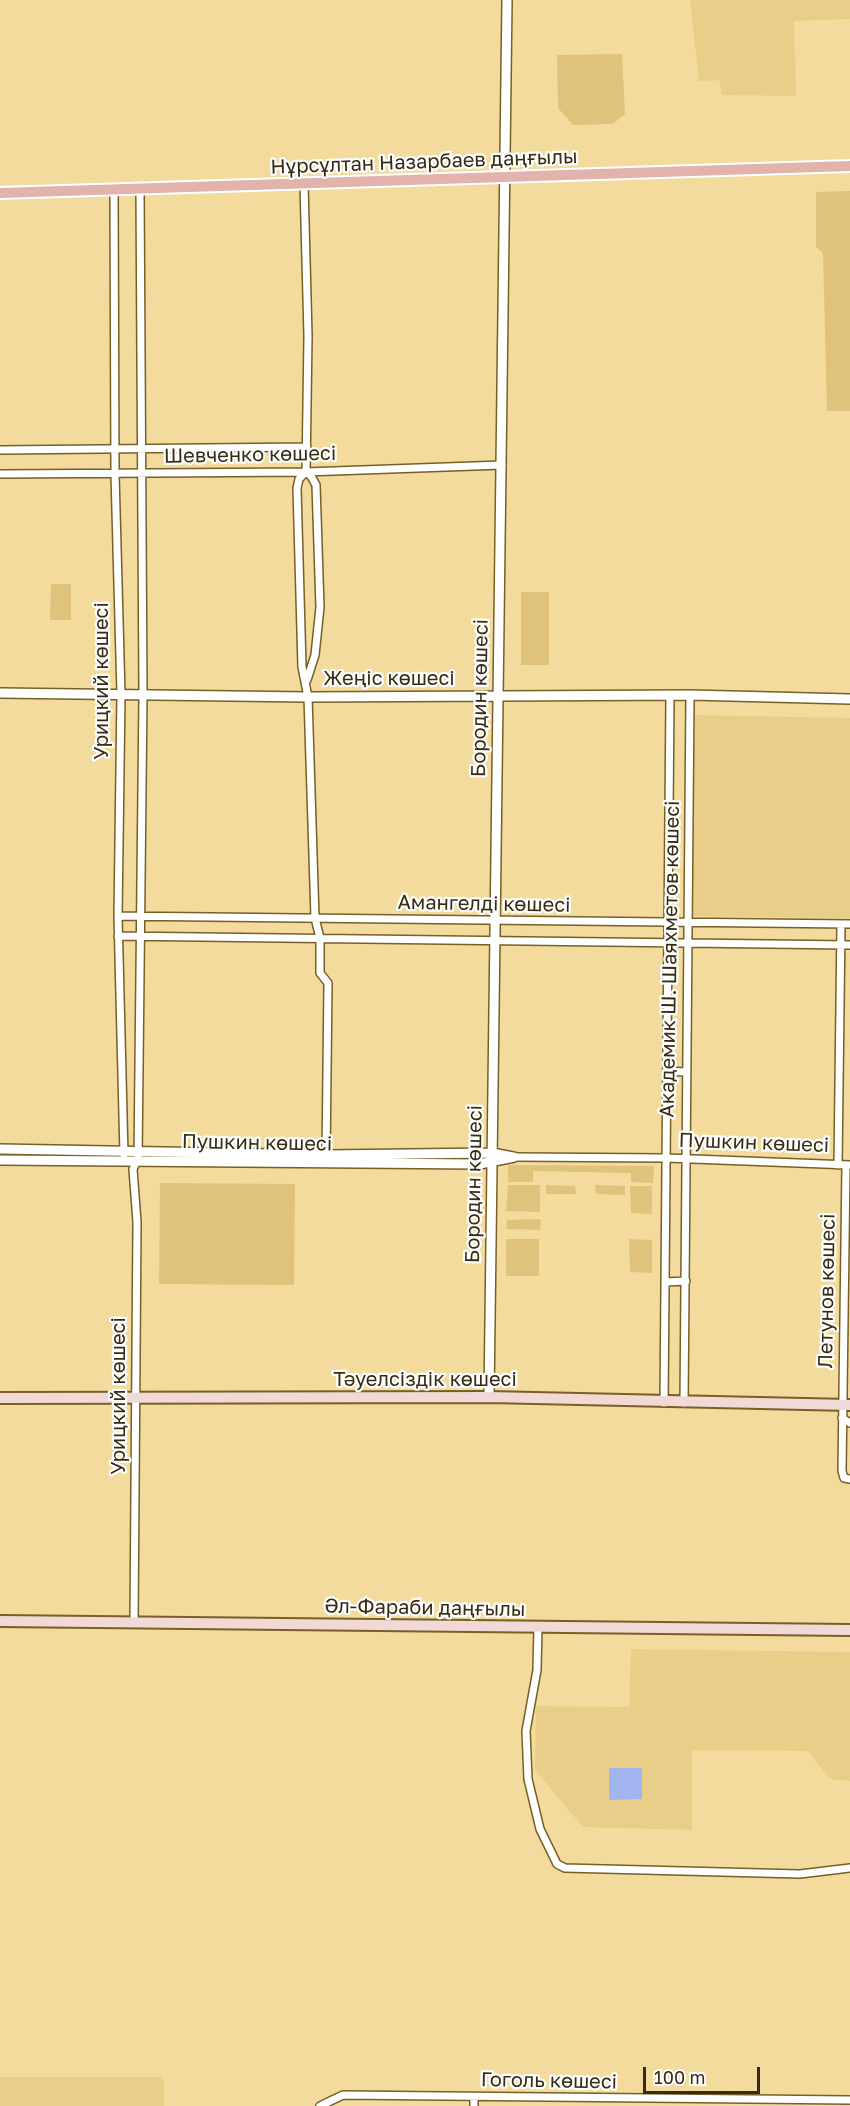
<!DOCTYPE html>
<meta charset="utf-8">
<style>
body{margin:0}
#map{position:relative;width:850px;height:2106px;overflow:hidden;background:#f3db9e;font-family:"Golos Text",sans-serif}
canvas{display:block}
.scale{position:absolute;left:643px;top:2067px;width:117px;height:27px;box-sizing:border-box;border:3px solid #352c13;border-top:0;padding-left:8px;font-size:18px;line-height:21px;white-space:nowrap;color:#352c13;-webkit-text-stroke:4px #fefefe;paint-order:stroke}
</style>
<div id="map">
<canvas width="850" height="2106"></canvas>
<div class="scale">100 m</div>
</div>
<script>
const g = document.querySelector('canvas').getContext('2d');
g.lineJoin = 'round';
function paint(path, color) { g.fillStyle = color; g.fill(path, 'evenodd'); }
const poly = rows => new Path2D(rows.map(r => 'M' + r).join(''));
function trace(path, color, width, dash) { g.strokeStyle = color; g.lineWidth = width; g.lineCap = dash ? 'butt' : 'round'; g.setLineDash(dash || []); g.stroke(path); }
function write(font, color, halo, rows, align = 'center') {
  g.font = font + ' "Golos Text",sans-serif'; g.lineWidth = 4.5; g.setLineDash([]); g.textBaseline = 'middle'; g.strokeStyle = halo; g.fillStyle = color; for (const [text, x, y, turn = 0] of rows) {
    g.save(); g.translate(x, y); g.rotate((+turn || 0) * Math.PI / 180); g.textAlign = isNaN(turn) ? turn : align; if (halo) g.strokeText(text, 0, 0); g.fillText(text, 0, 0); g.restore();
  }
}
paint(poly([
 [690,0,850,0,850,19,794,21,796,96,722,95,719,80,699,81],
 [695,715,850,718,850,918,691,916],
 [631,1649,850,1652,850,1781,830,1779,808,1751,692,1750,692,1830,583,1827,535,1770,536,1706,629,1707],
 [0,2077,160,2077,164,2082,164,2106,0,2106]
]), '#e9ce8a');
paint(poly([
 [622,54,625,114,613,124,573,125,558,108,557,55],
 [850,191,850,411,827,411,823,253,816,247,816,192],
 [51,584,71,584,71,620,50,620],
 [521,592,549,592,549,665,521,665],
 [508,1165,654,1166,653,1183,631,1182,631,1173,533,1171,533,1182,508,1182],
 [160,1183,295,1184,294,1285,159,1284],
 [508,1185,540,1185,540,1212,506,1211],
 [546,1185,575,1186,576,1194,546,1194],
 [595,1185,625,1186,625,1195,596,1194],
 [630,1186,652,1186,652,1214,631,1213],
 [541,1219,540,1230,506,1229,507,1220],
 [506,1239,539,1239,539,1276,506,1276],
 [629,1239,652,1240,652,1273,630,1272]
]), '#dfc37d');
paint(poly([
 [609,1768,642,1768,642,1799,609,1800]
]), '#a1b6f0');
const minor = poly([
 [304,184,308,336,306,472],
 [114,190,115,474,121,694,118,916,124,1155],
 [0,450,307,447],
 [306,472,299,479,297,488,302,667,308,697,315,918,320,938,320,973,328,983,326,1158],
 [306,472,311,476,316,485,320,607,315,655,307,680],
 [0,474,306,472,502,465],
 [118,916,850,924],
 [118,936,850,945],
 [667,1071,686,1072],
 [514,1157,667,1158,850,1165],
 [838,1165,841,924],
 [846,1165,842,1471,844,1478,850,1479],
 [665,1282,686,1281],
 [664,1403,670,696],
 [684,1403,690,695],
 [842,1418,850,1423],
 [134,1622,137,1222,133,1169,138,1159,143,694,140,189],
 [538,1627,537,1670,526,1731,528,1779,540,1829,557,1864,565,1868,800,1874,850,1868],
 [320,2106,343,2095,850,2100],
 [474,2106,474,2097]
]);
const tertiary = poly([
 [0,693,308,697,690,695,850,699],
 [0,1149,326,1155,492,1153,513,1157],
 [0,1160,480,1164,514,1157],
 [489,1397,507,0]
]);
const secondary = poly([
 [0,1398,489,1397,850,1405],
 [0,1621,850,1630]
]);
const primary = poly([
 [0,193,850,166]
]);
trace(minor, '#766025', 10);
trace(tertiary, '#766025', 12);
trace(secondary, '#766025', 14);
trace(primary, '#fff', 14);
trace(minor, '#fff', 7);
trace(tertiary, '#fff', 9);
trace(secondary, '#f0d9d6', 10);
trace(primary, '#e1b3ac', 10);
write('20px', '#352c13', '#fefefe', [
 ["Нұрсұлтан Назарбаев даңғылы",424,162,-2],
 ["Шевченко көшесі",250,455,-1],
 ["Жеңіс көшесі",389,679],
 ["Урицкий көшесі",102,681,-90],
 ["Бородин көшесі",480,698,-89],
 ["Амангелді көшесі",484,904,1],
 ["Академик Ш. Шаяхметов көшесі",670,959,-89],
 ["Пушкин көшесі",257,1143,1],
 ["Пушкин көшесі",754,1143,2],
 ["Бородин көшесі",474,1184,-89],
 ["Летунов көшесі",827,1291,-89],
 ["Тәуелсіздік көшесі",425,1380],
 ["Урицкий көшесі",119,1396,-90],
 ["Әл-Фараби даңғылы",425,1608,1],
 ["Гоголь көшесі",549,2081,1]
]);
</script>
